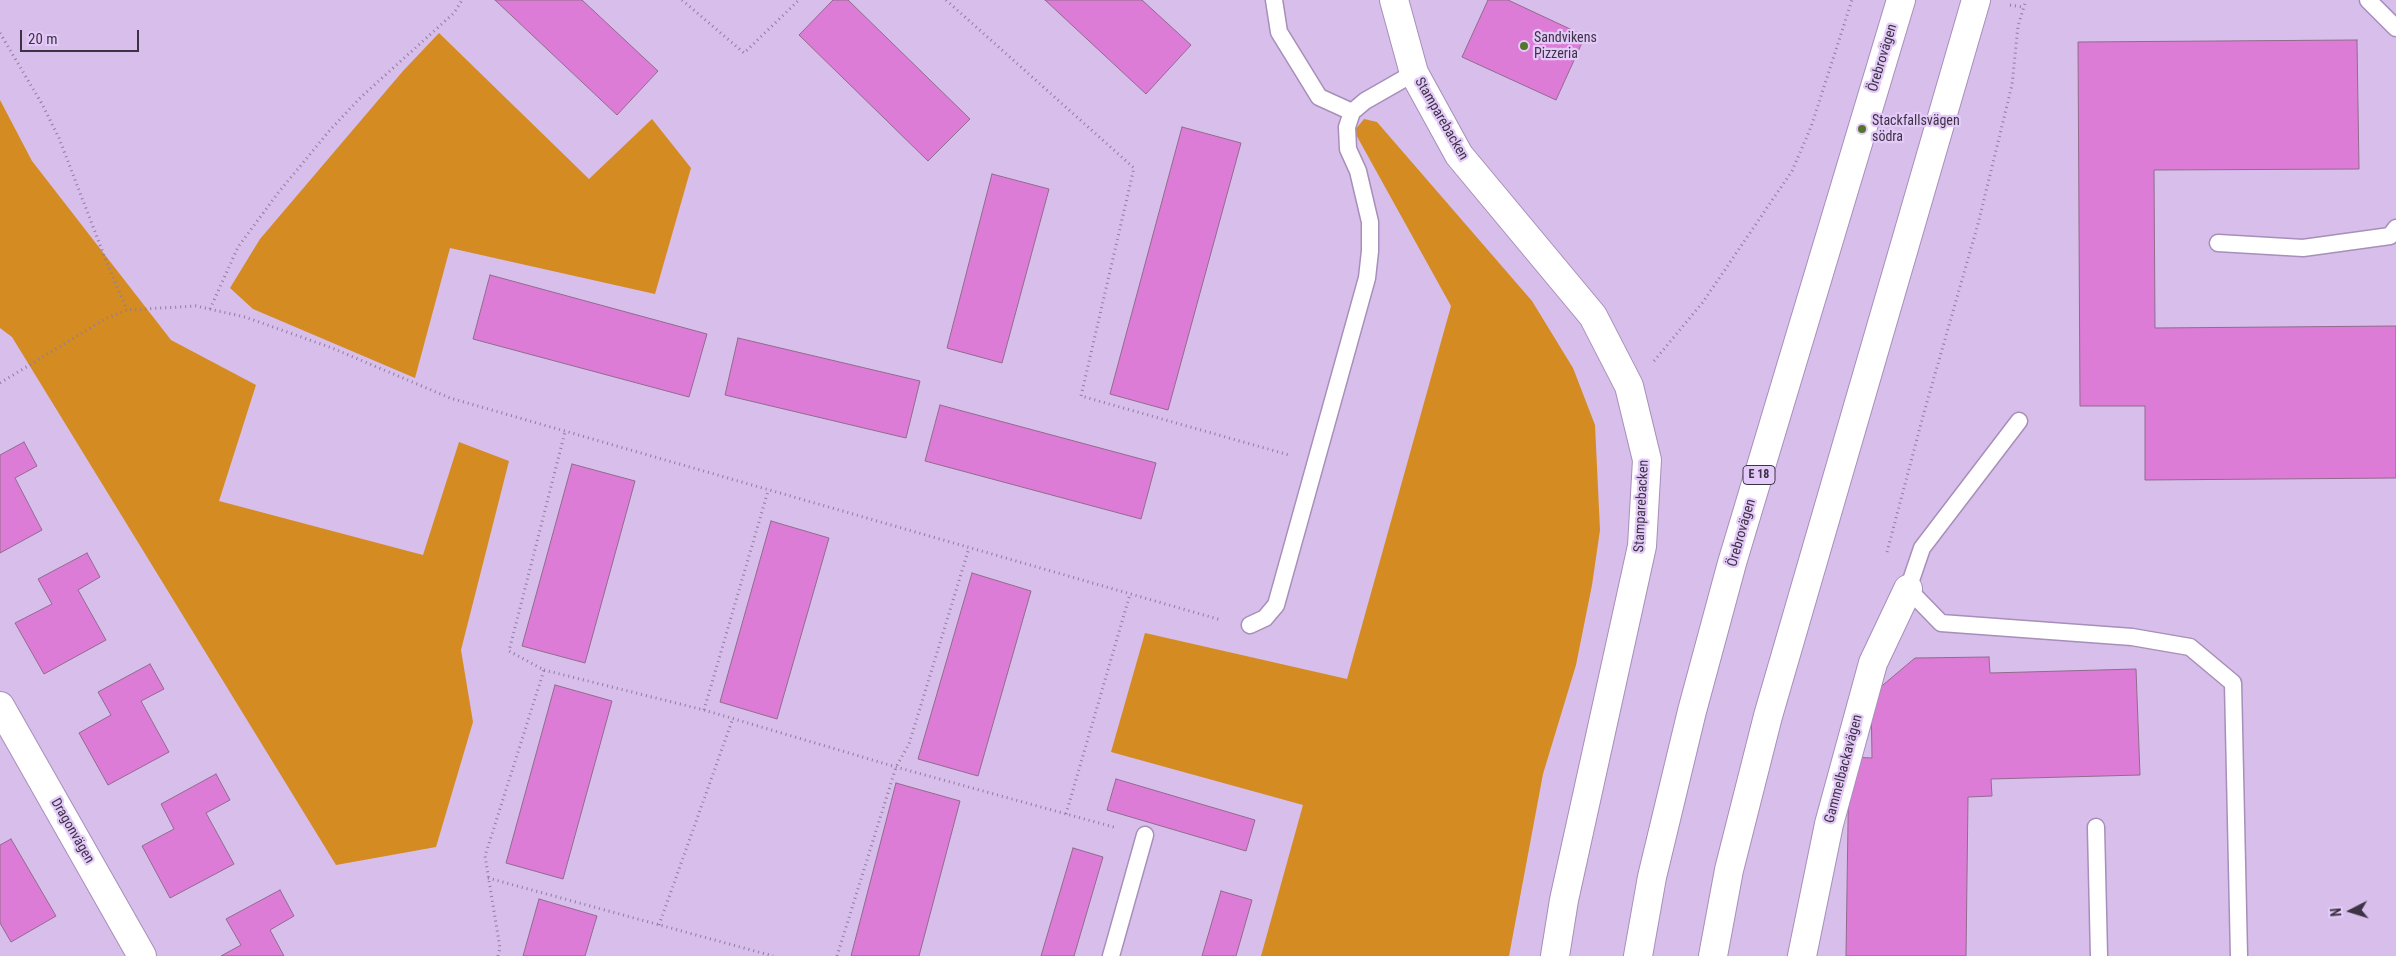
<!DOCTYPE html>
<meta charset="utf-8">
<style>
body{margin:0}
#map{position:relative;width:2396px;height:956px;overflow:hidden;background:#d7beeb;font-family:"Roboto Condensed",sans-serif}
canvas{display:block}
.north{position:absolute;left:2326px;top:886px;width:50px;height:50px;-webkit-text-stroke:4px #e4caf8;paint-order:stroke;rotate:265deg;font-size:14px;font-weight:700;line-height:20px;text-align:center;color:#3d3345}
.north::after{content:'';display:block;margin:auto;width:18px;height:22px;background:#3d3345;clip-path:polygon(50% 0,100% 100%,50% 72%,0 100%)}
.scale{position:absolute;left:20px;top:30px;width:119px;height:22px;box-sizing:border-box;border:2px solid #3d3345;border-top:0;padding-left:6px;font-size:15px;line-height:18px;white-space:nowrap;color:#3d3345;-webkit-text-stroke:4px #e4caf8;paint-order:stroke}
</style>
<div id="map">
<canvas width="2396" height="956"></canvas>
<div class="north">N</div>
<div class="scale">20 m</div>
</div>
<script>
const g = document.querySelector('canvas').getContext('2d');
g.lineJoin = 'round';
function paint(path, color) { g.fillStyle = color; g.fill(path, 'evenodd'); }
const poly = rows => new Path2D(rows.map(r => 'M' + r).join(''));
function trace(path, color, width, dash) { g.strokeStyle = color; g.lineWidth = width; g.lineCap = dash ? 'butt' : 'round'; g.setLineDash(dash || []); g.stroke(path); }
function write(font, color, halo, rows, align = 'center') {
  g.font = font + ' "Roboto Condensed",sans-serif'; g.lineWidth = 4.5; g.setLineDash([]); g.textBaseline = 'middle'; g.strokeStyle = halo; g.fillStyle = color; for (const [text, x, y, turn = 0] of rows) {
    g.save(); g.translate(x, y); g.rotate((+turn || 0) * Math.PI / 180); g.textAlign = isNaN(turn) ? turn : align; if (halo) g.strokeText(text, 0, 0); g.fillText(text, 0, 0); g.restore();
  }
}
paint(poly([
 [439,33,589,179,652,119,691,168,655,294,450,248,415,378,253,309,230,288,260,239,403,71],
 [0,100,32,161,171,340,256,385,219,501,423,555,459,442,509,461,461,650,473,722,436,847,336,865,12,337,0,328],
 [1364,119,1377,122,1532,301,1573,368,1595,425,1600,530,1592,585,1576,665,1543,774,1509,956,1261,956,1303,805,1111,752,1145,633,1347,679,1451,306,1354,131]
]), '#d38b22');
const building = poly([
 [495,0,582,0,658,71,617,115,495,0],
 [833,0,848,0,970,119,928,161,799,35,833,0],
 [1045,0,1142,0,1191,45,1146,94,1045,0],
 [1488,0,1508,0,1585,36,1556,100,1462,57,1488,0],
 [2357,40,2359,169,2154,170,2155,328,2396,326,2396,478,2145,480,2145,406,2080,406,2078,42,2357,40],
 [1182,127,1241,143,1168,410,1110,394,1182,127],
 [992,174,1049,189,1002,363,947,348,992,174],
 [490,275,707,334,689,397,473,339,490,275],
 [738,338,920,381,906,438,725,395,738,338],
 [940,405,1156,463,1141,519,925,461,940,405],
 [24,442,37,466,15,478,42,530,0,553,0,455,24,442],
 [572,464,635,481,585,663,522,646,572,464],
 [771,521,829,538,777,719,720,702,771,521],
 [87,553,100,577,78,590,106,640,44,674,15,623,52,604,38,579,87,553],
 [972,573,1031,591,978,776,918,759,972,573],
 [1989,657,1990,673,2136,669,2140,775,1991,779,1992,796,1968,797,1966,956,1846,956,1849,757,1872,758,1871,695,1915,658,1989,657],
 [150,664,164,689,141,701,169,752,108,785,79,733,111,715,98,692,150,664],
 [555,685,612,701,563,879,506,863,555,685],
 [216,774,230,800,206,813,234,864,170,898,142,846,174,829,161,804,216,774],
 [1116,779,1255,820,1246,851,1107,810,1116,779],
 [896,783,960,801,919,956,851,956,896,783],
 [11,839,56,916,11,942,0,923,0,845,11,839],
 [1073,848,1103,857,1074,956,1041,956,1073,848],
 [280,890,294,916,270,930,284,956,221,956,241,945,226,919,280,890],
 [1221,891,1252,900,1236,956,1202,956,1221,891],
 [539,899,597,916,585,956,523,956,539,899]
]);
paint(building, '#dd7cd6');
trace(building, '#916b8d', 1);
const service = poly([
 [1274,0,1279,32,1319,97,1352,112],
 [2368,0,2396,28],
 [2218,243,2303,248,2390,236,2396,228],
 [2019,421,1922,548,1908,589,1941,623,2132,637,2190,647,2233,683,2239,956],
 [1250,625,1265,618,1276,605,1367,278,1370,251,1370,222,1358,171,1348,149,1347,127,1352,112,1365,101,1414,73],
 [2096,827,2099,956],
 [1111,956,1145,835]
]);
const minor = poly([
 [1394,0,1414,73,1459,155,1593,316,1629,386,1647,460,1642,546,1564,900,1555,956],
 [0,706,142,956],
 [1802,956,1829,824,1873,663,1908,589]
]);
const trunk = poly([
 [1638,956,1652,877,1692,711,1732,563,1901,0],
 [1713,956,1729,870,1768,716,1976,0]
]);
trace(service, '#a78fba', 19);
trace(minor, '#a78fba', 30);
trace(trunk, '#a78fba', 30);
trace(poly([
 [682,0,744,53,799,0],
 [946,0,1134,168,1081,396,1289,455],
 [2010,5,2022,7],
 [0,33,42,104,59,138,105,258,127,310],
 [210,309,238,247,278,193,330,130,361,97,454,13,462,0],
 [1654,361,1703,302,1792,171,1811,127,1852,0],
 [0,383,105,319,127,310,196,306,245,317,332,348,450,398,1221,620],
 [1887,552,1923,416,1978,224,2012,85,2018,26,2026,0],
 [544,670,704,710,896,767,1117,828],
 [704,710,768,491],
 [1066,814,1130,594],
 [488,878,773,956],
 [659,925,733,718],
 [498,956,500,948,485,856,544,670,509,651,565,432],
 [837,956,896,767,909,744,969,548]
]), '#8f7d9d', 3, [1, 4]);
trace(service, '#fff', 16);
trace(minor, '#fff', 28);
trace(trunk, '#fff', 28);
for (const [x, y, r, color] of [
 [1524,46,5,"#54752c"],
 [1862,129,5,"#54752c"]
]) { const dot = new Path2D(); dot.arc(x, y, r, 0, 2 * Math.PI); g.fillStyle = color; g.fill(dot); trace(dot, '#e4caf8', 2); }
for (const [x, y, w] of [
 [1759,475,32]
]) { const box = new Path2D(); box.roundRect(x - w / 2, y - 9.5, w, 19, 4); g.fillStyle = '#e4caf8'; g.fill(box); trace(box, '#3d3345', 1); }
write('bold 12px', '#3d3345', null, [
 ["E 18",1759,475]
]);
write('14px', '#3d3345', '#e4caf8', [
 ["Sandvikens",1534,38],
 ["Pizzeria",1534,54],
 ["Stackfallsvägen",1872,121],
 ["södra",1872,137]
], 'left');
write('14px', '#3d3345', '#e4caf8', [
 ["Örebrovägen",1883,58,-73],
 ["Stamparebacken",1441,119,60],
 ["Stamparebacken",1642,506,-87],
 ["Örebrovägen",1742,533,-74],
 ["Gammelbackavägen",1844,769,-75],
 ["Dragonvägen",72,831,60]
]);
</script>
